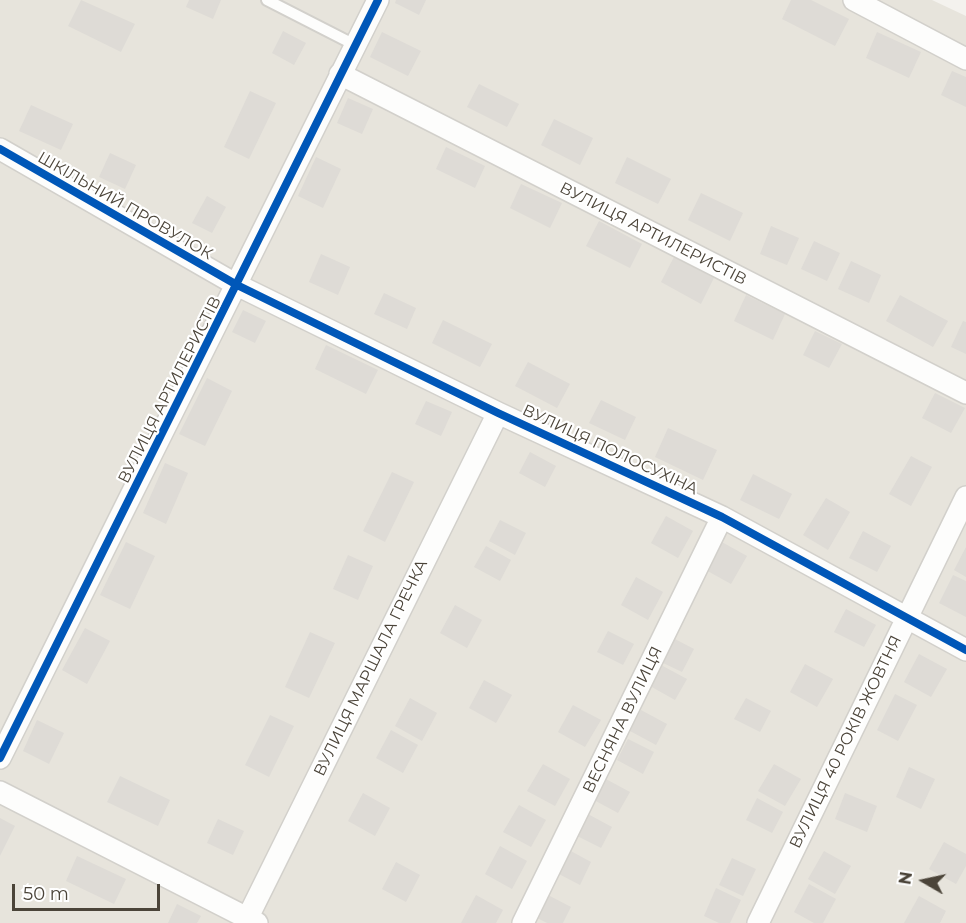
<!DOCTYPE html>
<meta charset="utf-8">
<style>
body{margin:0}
#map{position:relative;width:966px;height:923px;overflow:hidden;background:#f4f2ee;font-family:Montserrat,sans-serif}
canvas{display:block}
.north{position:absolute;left:894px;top:851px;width:60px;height:60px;-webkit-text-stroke:4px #fff;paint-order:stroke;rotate:279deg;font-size:16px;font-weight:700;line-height:24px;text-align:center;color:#4b4439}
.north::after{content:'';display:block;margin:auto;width:21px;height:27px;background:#4b4439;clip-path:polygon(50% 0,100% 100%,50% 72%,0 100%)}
.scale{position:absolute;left:12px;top:884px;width:148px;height:27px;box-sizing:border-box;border:3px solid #4b4439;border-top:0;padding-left:8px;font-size:18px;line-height:21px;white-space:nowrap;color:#4b4439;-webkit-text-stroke:4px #fff;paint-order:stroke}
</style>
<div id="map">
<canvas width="966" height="923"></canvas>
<div class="north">N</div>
<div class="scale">50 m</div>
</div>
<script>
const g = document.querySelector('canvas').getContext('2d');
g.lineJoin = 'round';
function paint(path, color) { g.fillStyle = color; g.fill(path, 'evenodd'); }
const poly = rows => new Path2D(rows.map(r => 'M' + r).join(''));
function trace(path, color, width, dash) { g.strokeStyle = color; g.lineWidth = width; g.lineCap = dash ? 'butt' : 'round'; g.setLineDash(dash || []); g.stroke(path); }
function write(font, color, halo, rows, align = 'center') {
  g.font = font + ' Montserrat,sans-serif'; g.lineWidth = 4.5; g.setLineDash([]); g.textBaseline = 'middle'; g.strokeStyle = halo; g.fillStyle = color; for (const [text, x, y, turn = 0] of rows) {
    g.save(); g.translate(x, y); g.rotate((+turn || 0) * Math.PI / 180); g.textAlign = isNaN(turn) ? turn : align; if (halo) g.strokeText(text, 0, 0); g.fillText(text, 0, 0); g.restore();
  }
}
paint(poly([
 [0,0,932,0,966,16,966,923,0,923]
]), '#e7e4dc');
paint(poly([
 [81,0,135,24,121,52,68,26],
 [189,0,221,0,213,19,186,7],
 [396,0,426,0,419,15,395,3],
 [791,0,811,0,849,19,835,46,782,19],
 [283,31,306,43,294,65,272,53],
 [382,32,421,51,408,76,370,57],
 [877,32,921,52,909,78,866,58],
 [952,71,966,77,966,107,941,95],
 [479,84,519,104,507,127,467,107],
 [250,91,276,103,249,159,224,147],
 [348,98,373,109,362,134,337,123],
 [31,105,73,124,61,150,19,131],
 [554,119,593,138,580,165,541,145],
 [446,147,485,166,475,188,436,169],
 [110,153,136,165,125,189,99,177],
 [316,157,341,169,323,208,298,196],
 [627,157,671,179,658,204,615,183],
 [521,184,562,203,550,228,510,208],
 [701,193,743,213,730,241,688,220],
 [207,196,226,207,212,233,192,223],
 [599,221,642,244,630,268,586,246],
 [771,226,799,238,787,265,760,254],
 [814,241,840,253,827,281,801,269],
 [321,254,350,267,338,295,309,282],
 [674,257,714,278,701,304,661,282],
 [851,261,881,275,869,303,838,289],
 [384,293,416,308,407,329,374,314],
 [746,295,785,314,773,340,734,321],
 [900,295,948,321,933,347,886,321],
 [243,310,266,321,255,343,232,332],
 [443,320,492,344,480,367,432,343],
 [963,321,966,322,966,354,951,347],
 [815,331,842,344,829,368,803,355],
 [326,345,378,370,366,394,315,369],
 [528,362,570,384,557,408,515,386],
 [207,378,232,391,205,446,179,434],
 [935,393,965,408,951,433,922,418],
 [601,400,636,417,625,440,589,423],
 [426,401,452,412,441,436,415,424],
 [668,428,717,450,703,480,655,457],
 [530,452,556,466,545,487,519,473],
 [911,456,932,467,911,506,889,494],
 [165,463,188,473,166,524,143,513],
 [392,472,414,482,385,542,363,531],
 [753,474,792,494,779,519,740,500],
 [826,498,850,512,828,550,803,535],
 [666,516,693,531,678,558,651,543],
 [500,520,526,533,515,555,489,541],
 [863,531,891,546,877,572,849,558],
 [720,541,747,556,731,584,704,569],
 [126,542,155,556,130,609,100,595],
 [486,546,511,560,500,581,474,567],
 [966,547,966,577,954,570],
 [348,555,373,566,358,600,333,589],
 [953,575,966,581,966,617,939,603],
 [636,577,663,592,648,620,621,605],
 [455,605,482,620,467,648,440,633],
 [846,609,876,625,864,647,834,632],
 [85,628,110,641,87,684,62,670],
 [608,631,634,644,623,665,597,652],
 [310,632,335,643,309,698,285,687],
 [673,638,694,649,682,672,661,662],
 [919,654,947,669,931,697,904,682],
 [805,664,833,679,817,707,790,692],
 [661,665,687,679,675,700,650,686],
 [484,680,512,695,496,723,469,708],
 [895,694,917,705,898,741,877,730],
 [410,698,437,713,422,741,395,726],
 [746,698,771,711,760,732,734,719],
 [573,705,601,720,585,747,558,732],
 [641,710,667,724,656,745,630,731],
 [270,715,294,726,269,777,245,765],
 [37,720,64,733,49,764,23,751],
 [391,730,418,745,403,773,376,758],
 [628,739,654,752,643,774,617,760],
 [543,764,570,779,555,806,527,791],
 [774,764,801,779,785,806,758,791],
 [909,767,935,779,921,809,896,797],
 [120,776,170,800,158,826,107,802],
 [604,778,630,792,618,813,592,799],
 [363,793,390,808,375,836,348,821],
 [845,793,877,806,867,832,835,819],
 [757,798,783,812,772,833,746,820],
 [519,805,546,820,531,847,503,832],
 [586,813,612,827,601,848,575,835],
 [0,818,15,826,0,856],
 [218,819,244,831,233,855,207,843],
 [944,842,966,854,966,866,956,884,929,869],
 [500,846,527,861,512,889,485,874],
 [569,850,591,862,580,885,557,873],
 [824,851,851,866,835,894,808,879],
 [77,856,126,879,114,904,66,881],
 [732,858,756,869,743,896,719,885],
 [396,862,420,875,406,902,382,889],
 [809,884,836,899,823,923,814,923,794,912],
 [716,888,741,900,730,923,719,923,704,916],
 [476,895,503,910,496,923,461,923],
 [548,895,571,907,563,923,547,923,537,918],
 [919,896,946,911,940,923,904,923],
 [177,904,201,916,197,923,168,923]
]), '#dedbd6');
const service = poly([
 [267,0,355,45]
]);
const minor = poly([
 [854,0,966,59],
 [340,74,966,393],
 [0,149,237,285,498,413,722,517,966,650],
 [0,758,378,0],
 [0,792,257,923],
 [245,923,498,413],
 [523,923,722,517],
 [758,923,966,497]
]);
trace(service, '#d2d0cb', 14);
trace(minor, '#d2d0cb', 24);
trace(service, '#fdfdfc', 10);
trace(minor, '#fdfdfc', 21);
trace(poly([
 [0,149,237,285,498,413,722,517,966,650],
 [0,758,378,0]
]), '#0057b8', 8);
write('16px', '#4b4439', '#fff', [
 ["ШКІЛЬНИЙ ПРОВУЛОК",125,206,30],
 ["ВУЛИЦЯ АРТИЛЕРИСТІВ",653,234,27],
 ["ВУЛИЦЯ АРТИЛЕРИСТІВ",170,390,-63],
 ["ВУЛИЦЯ ПОЛОСУХІНА",610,450,25],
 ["ВУЛИЦЯ МАРШАЛА ГРЕЧКА",371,668,-64],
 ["ВЕСНЯНА ВУЛИЦЯ",623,720,-64],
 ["ВУЛИЦЯ 40 РОКІВ ЖОВТНЯ",846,742,-64]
]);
</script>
